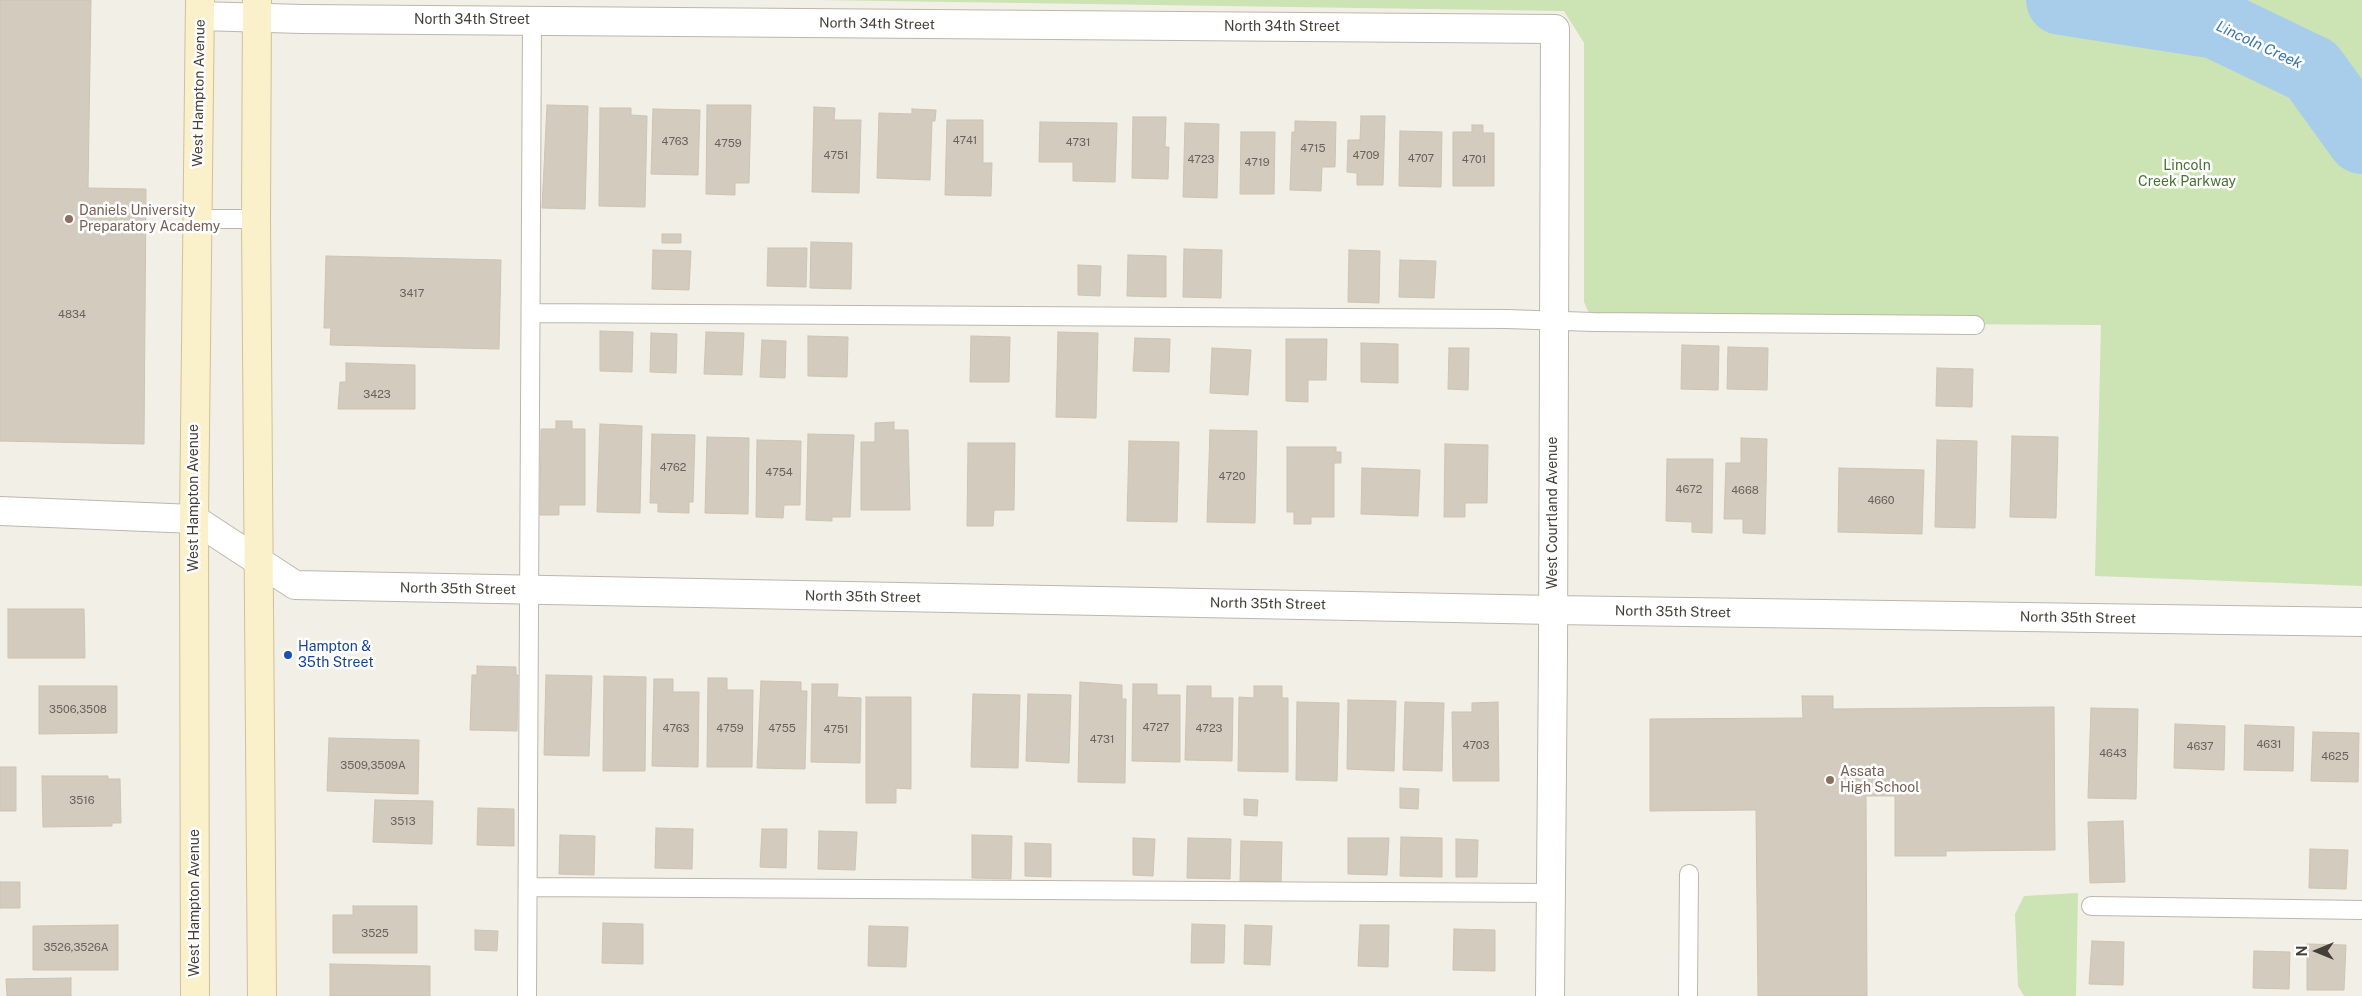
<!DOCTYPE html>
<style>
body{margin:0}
#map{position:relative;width:2362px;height:996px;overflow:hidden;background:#f2efe7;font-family:"Public Sans",sans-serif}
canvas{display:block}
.north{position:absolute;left:2292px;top:926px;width:50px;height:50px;-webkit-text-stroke:4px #fff;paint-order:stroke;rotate:270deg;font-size:14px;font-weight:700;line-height:20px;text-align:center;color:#443f37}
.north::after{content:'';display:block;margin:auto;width:18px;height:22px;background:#443f37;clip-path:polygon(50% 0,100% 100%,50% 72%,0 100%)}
</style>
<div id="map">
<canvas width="2362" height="996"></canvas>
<div class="north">N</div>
</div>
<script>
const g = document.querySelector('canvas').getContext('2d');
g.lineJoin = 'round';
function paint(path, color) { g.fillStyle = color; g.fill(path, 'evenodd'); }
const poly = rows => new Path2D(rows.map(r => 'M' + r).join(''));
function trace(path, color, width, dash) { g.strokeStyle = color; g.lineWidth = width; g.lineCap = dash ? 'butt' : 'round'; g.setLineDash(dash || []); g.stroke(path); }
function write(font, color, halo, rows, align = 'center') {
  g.font = font + ' "Public Sans",sans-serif'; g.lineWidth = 5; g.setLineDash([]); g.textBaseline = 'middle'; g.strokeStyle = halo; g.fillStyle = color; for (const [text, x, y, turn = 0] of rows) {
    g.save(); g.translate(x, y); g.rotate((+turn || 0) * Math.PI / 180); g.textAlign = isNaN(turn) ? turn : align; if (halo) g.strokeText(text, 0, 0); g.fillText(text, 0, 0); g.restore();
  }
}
paint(poly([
 [817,0,2362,0,2362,586,2095,576,2101,325,1593,322,1584,302,1584,43,1564,11],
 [2078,893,2076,996,2024,996,2018,986,2015,914,2024,896]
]), '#cce3b3');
trace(poly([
 [2061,0,2216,24,2312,70,2362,139]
]), '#a8cdea', 70);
const building = poly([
 [0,0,91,0,88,188,146,189,144,444,0,441,0,0],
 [547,105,588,106,585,209,542,208,547,105],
 [707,105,751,105,749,183,735,183,735,195,706,194,707,105],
 [814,107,835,108,834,120,861,120,859,193,812,192,814,107],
 [600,108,631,108,631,115,647,116,645,207,599,206,600,108],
 [653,109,700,110,698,175,651,174,653,109],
 [912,109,936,110,935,121,932,121,930,180,877,178,879,113,912,114,912,109],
 [1361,116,1385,116,1383,185,1357,185,1357,173,1347,172,1348,140,1360,140,1361,116],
 [1133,117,1166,117,1165,147,1169,147,1168,179,1132,178,1133,117],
 [947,120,983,120,983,163,992,163,991,196,945,195,947,120],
 [1295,121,1336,122,1335,167,1322,167,1321,191,1290,190,1292,132,1295,132,1295,121],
 [1040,122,1117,123,1115,182,1073,181,1073,162,1039,162,1040,122],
 [1185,123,1219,124,1217,198,1183,197,1185,123],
 [1472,125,1483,125,1483,133,1494,133,1494,186,1453,186,1453,132,1472,132,1472,125],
 [1400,131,1442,132,1441,187,1399,186,1400,131],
 [1241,132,1275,132,1274,194,1240,194,1241,132],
 [662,234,681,234,681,243,662,243,662,234],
 [811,242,852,243,851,289,810,288,811,242],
 [768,248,807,248,806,287,767,286,768,248],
 [1184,249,1222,250,1221,298,1183,297,1184,249],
 [653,250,691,251,689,290,652,289,653,250],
 [1349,250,1380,251,1379,303,1348,302,1349,250],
 [1128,255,1166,256,1166,297,1127,296,1128,255],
 [326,256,501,260,499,349,330,345,331,328,324,328,326,256],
 [1400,260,1436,261,1434,298,1399,297,1400,260],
 [1078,265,1101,266,1100,296,1078,295,1078,265],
 [600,331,633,332,632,372,600,371,600,331],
 [706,332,744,333,742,375,704,374,706,332],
 [1058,332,1098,333,1096,418,1056,417,1058,332],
 [651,333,677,334,676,373,650,372,651,333],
 [808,336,848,337,847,377,808,376,808,336],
 [971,336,1010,337,1009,382,970,382,971,336],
 [1135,338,1170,339,1169,372,1133,371,1135,338],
 [1286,339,1327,339,1326,380,1308,380,1308,402,1286,401,1286,339],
 [762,340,786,341,785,378,760,377,762,340],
 [1361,343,1398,344,1398,383,1361,382,1361,343],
 [1682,345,1719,346,1718,390,1681,389,1682,345],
 [1728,347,1768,348,1767,390,1727,389,1728,347],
 [1212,348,1251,350,1248,395,1210,393,1212,348],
 [1449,348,1469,348,1468,390,1448,389,1449,348],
 [346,363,415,365,415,409,338,409,340,382,346,382,346,363],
 [1937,368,1973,369,1972,407,1936,406,1937,368],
 [556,421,572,421,572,429,585,429,585,505,559,505,559,515,540,515,541,429,556,429,556,421],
 [894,422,894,430,908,430,910,510,861,510,861,442,875,442,875,423,894,422],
 [600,424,642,426,640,513,597,512,600,424],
 [1210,430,1257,431,1255,523,1207,522,1210,430],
 [652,434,695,435,693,502,689,502,689,513,658,512,658,503,650,503,652,434],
 [808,434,854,435,850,517,832,517,832,521,806,520,808,434],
 [2012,436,2058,437,2056,518,2010,517,2012,436],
 [707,437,749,438,748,514,705,513,707,437],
 [1741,438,1767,439,1765,534,1743,533,1743,519,1724,519,1726,463,1741,463,1741,438],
 [757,440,801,441,800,505,784,505,783,518,756,517,757,440],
 [1937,440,1977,441,1975,528,1935,527,1937,440],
 [1129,441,1179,442,1177,522,1127,521,1129,441],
 [968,443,1015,443,1014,510,994,510,993,526,967,526,968,443],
 [1445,444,1488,445,1487,503,1465,503,1465,517,1444,517,1445,444],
 [1287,447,1336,447,1336,452,1341,452,1341,463,1334,463,1334,517,1311,517,1311,524,1294,524,1294,512,1287,512,1287,447],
 [1667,459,1713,459,1712,533,1692,532,1692,522,1666,521,1667,459],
 [1362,468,1420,470,1418,516,1361,514,1362,468],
 [1839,468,1924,470,1922,534,1838,532,1839,468],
 [8,609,84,609,85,658,8,658,8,609],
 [477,666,516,667,516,675,518,675,517,731,470,730,472,675,477,675,477,666],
 [546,675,592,676,589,756,544,755,546,675],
 [604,676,646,677,645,771,603,771,604,676],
 [708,678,727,678,727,690,753,690,752,767,707,767,708,678],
 [654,679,673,679,673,692,699,692,698,767,652,766,654,679],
 [761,681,801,682,801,691,807,691,805,769,757,768,761,681],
 [1080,682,1122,685,1122,699,1126,699,1125,783,1078,782,1080,682],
 [812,684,838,684,837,697,861,698,860,763,811,762,812,684],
 [1133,684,1157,684,1157,695,1180,695,1180,762,1132,761,1133,684],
 [39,686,117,686,117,733,39,734,39,686],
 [1187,686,1211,686,1211,698,1233,698,1232,761,1185,760,1187,686],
 [1254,686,1282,686,1282,698,1288,698,1288,772,1238,771,1239,697,1254,698,1254,686],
 [973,694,1020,695,1018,768,971,767,973,694],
 [1028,694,1071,695,1069,763,1026,761,1028,694],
 [1802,696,1833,696,1833,709,2054,707,2055,850,1946,851,1946,856,1895,856,1895,796,1866,796,1867,996,1758,996,1756,810,1650,811,1650,719,1803,718,1802,696],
 [866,697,911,697,911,789,896,788,896,803,866,803,866,697],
 [1348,700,1396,701,1394,771,1347,769,1348,700],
 [1297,702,1339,703,1337,781,1296,780,1297,702],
 [1405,702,1444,703,1442,771,1403,770,1405,702],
 [1498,702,1499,781,1453,781,1452,712,1472,712,1472,703,1498,702],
 [2091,708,2138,709,2136,799,2088,798,2091,708],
 [2175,724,2225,726,2224,770,2174,768,2175,724],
 [2245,725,2294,727,2293,771,2244,770,2245,725],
 [2313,732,2359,733,2358,782,2311,781,2313,732],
 [329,738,419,740,418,794,327,791,329,738],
 [0,767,16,767,16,811,0,811,0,767],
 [42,776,108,776,108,779,120,779,121,823,112,823,112,826,43,827,42,776],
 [1400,788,1419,789,1418,809,1400,808,1400,788],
 [1244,799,1258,800,1257,816,1244,815,1244,799],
 [375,800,433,801,432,844,373,842,375,800],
 [478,808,514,809,514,846,477,845,478,808],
 [2123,821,2125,882,2090,883,2088,822,2123,821],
 [656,828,693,829,692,869,655,868,656,828],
 [762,829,787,829,786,868,760,867,762,829],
 [819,831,857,832,855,870,818,869,819,831],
 [560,835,595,836,594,875,559,874,560,835],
 [972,835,1012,836,1011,879,972,878,972,835],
 [1401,837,1442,838,1442,877,1400,876,1401,837],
 [1133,838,1155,839,1153,876,1133,875,1133,838],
 [1188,838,1231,839,1230,879,1187,878,1188,838],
 [1348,838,1389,838,1387,875,1348,874,1348,838],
 [1456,839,1478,840,1477,877,1456,877,1456,839],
 [1241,841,1282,842,1281,882,1240,881,1241,841],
 [1025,843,1051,844,1051,877,1025,876,1025,843],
 [2310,849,2348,850,2346,889,2309,888,2310,849],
 [0,882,20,882,20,908,0,908,0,882],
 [353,906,417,906,417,953,333,953,333,915,353,915,353,906],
 [603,923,643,924,643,964,602,963,603,923],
 [1192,924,1225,925,1224,963,1191,963,1192,924],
 [118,925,118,970,33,970,33,926,118,925],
 [1245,925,1272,926,1270,965,1244,964,1245,925],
 [1360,925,1389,925,1388,967,1358,966,1360,925],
 [869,926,908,927,906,967,868,966,869,926],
 [1454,929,1495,930,1495,971,1453,970,1454,929],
 [475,930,498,931,497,951,475,950,475,930],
 [2092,941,2124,942,2123,985,2089,984,2092,941],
 [2307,944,2346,945,2344,990,2307,990,2307,944],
 [2254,951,2290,952,2289,989,2253,988,2254,951],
 [330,964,430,966,430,996,330,996,330,964],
 [71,978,71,996,7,996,6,979,71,978]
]);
paint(building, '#d3cbbe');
trace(building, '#cdc3b1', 1);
const lane = poly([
 [198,219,256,219],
 [531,313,1507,319,1593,322,1975,325],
 [528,887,1551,893],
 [2091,906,2362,910],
 [527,996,532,21],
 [1688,996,1689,874]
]);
const street = poly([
 [200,16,302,19,1555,29,1553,654,1550,996],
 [0,511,194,519,295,585,1553,610,2362,622]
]);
const secondary = poly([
 [257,0,256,219,262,996],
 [195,996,194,519,200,0]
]);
trace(lane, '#bdb7ab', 20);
trace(street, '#bdb7ab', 30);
trace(secondary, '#cec29a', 30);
trace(lane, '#fff', 18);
trace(street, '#fff', 28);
trace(secondary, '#faf0c9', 28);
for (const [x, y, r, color] of [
 [69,219,5,"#8d6e63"],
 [288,655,5,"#1a4fb4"],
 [1830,780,5,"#8d6e63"]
]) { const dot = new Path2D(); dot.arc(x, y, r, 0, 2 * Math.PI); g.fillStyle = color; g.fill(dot); trace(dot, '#fff', 2); }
write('11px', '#686259', null, [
 ["4741",965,141],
 ["4763",675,142],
 ["4731",1078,143],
 ["4759",728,144],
 ["4715",1313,149],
 ["4751",836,156],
 ["4709",1366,156],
 ["4707",1421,159],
 ["4723",1201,160],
 ["4701",1474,160],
 ["4719",1257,163],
 ["3417",412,294],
 ["4834",72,315],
 ["3423",377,395],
 ["4762",673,468],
 ["4754",779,473],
 ["4720",1232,477],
 ["4672",1689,490],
 ["4668",1745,491],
 ["4660",1881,501],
 ["3506,3508",78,710],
 ["4727",1156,728],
 ["4763",676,729],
 ["4759",730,729],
 ["4755",782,729],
 ["4723",1209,729],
 ["4751",836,730],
 ["4731",1102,740],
 ["4631",2269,745],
 ["4703",1476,746],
 ["4637",2200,747],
 ["4643",2113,754],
 ["4625",2335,757],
 ["3509,3509A",373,766],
 ["3516",82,801],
 ["3513",403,822],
 ["3525",375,934],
 ["3526,3526A",76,948]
]);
write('14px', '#443f37', '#fff', [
 ["North 34th Street",472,20],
 ["North 34th Street",877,24,1],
 ["North 34th Street",1282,27],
 ["West Hampton Avenue",199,93,-89],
 ["West Hampton Avenue",194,498,-90],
 ["West Courtland Avenue",1553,513,-90],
 ["North 35th Street",458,589,1],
 ["North 35th Street",863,597,1],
 ["North 35th Street",1268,604,1],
 ["North 35th Street",1673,612,1],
 ["North 35th Street",2078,618,1],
 ["West Hampton Avenue",195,903,-90]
]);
write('14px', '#46712f', '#fff', [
 ["Lincoln",2187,166],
 ["Creek Parkway",2187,182]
]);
write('14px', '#785e54', '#fff', [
 ["Daniels University",79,211],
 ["Preparatory Academy",79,227],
 ["Assata",1840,772],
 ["High School",1840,788]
], 'left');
write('14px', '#164399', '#fff', [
 ["Hampton &",298,647],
 ["35th Street",298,663]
], 'left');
write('italic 15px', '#3975a7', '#fff', [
 ["Lincoln Creek",2259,45,25]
]);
</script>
